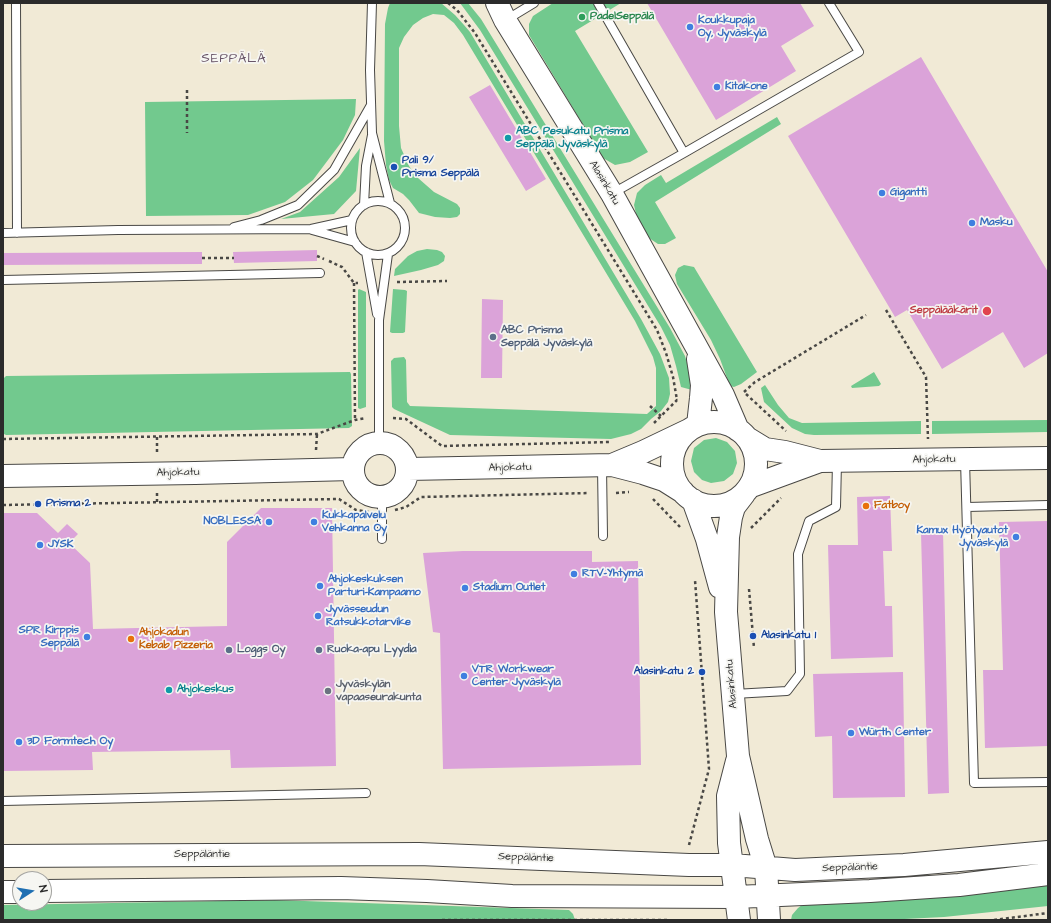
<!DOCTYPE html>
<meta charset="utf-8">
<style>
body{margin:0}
#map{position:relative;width:1051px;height:923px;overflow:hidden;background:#f1ead6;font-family:"Architects Daughter",sans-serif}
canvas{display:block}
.frame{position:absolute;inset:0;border:4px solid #2b2b2b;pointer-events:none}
.north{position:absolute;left:12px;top:871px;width:40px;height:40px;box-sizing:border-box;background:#f6f6f2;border:1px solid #a5a5a2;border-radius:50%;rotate:78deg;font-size:11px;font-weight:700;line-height:16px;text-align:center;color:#2b2b2b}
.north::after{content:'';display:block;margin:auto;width:14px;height:18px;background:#1f6fb2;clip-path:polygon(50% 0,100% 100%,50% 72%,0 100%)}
</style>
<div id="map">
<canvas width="1051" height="923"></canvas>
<div class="frame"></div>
<div class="north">N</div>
</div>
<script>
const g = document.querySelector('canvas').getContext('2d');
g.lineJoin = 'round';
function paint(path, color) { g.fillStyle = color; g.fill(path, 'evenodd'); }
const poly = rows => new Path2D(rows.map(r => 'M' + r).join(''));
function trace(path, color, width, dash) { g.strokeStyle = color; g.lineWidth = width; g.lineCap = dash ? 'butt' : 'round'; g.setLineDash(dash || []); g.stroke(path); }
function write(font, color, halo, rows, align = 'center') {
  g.font = font + ' "Architects Daughter",sans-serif'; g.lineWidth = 3.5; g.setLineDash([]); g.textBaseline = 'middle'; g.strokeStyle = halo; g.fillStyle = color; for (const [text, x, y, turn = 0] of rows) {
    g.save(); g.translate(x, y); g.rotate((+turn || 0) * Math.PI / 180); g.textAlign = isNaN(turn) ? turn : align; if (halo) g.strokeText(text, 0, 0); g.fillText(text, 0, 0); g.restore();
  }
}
paint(poly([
 [390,3,441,3,455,15,464,25,470,32,641,319,660,354,669,378,670,394,668,402,661,411,651,419,641,429,631,434,611,439,450,435,394,409,392,407,391,361,394,358,404,357,406,360,407,402,410,406,647,414,656,406,656,368,653,357,635,321,463,35,454,23,444,15,433,14,423,18,413,25,404,37,399,48,399,126,401,148,409,166,418,178,434,192,457,204,460,208,460,214,457,217,450,218,435,217,419,213,409,200,403,194,393,188,389,180,386,165,384,141,385,24,388,8],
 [460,3,468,3,481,19,670,328,685,356,691,376,692,390,681,387,676,366,670,345,661,327,480,30],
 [553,3,621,3,575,31,648,152,630,162,615,165,603,158,529,35,529,24,533,16],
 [356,99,355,115,343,140,313,180,285,202,248,215,146,216,145,102],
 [777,117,781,124,655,202,676,238,665,244,658,244,649,238,637,218,634,205,637,193,645,185,661,175,666,183],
 [360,148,356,191,334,214,281,219,300,212,339,177],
 [427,249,437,250,442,252,445,256,444,261,438,265,421,270,394,276,395,269,408,256,417,251],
 [684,265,694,267,757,372,741,384,734,387,730,386,720,359,711,340,677,284,675,275,678,268],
 [359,289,366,292,366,407,360,409,358,408,358,290],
 [393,289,405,290,407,291,405,332,403,333,392,333,390,332],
 [350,372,351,374,352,426,349,428,6,435,4,434,4,378,6,376],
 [874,372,881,384,879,386,852,388,851,386],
 [765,385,778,405,789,418,802,423,921,421,921,434,814,435,805,434,792,428,764,402,761,388],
 [1048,420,1048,432,932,434,932,421],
 [716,438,727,442,735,451,737,463,733,474,724,481,711,483,702,480,694,472,691,461,694,448,704,440],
 [1048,882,1048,906,944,917,885,920,791,920,792,915,798,908,810,899],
 [275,900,569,910,573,914,575,920,3,920,3,905]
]), '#72c98e');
paint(poly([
 [647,3,800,3,814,26,781,46,796,71,716,120],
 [921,57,1048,272,1048,353,1024,368,1003,332,942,369,907,310,895,317,788,136],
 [490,85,546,179,526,191,469,97],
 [317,250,317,261,234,263,233,252],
 [202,252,202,264,3,265,3,253],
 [482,299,503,300,502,378,481,378],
 [890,496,892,551,883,551,885,606,892,606,893,657,831,659,828,545,858,545,857,497],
 [261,508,332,508,336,766,231,768,230,750,92,752,93,770,3,771,3,513,37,513,58,533,67,524,78,534,69,543,90,563,93,629,227,626,227,542],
 [1048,521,1048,746,985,748,983,670,1003,670,999,522],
 [943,531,949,793,928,794,921,533],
 [463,551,592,551,592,562,638,561,641,765,443,769,440,633,433,632,423,553],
 [903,672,905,797,833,798,832,736,815,737,813,674]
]), '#dba3d9');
const lane = poly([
 [16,3,17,233],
 [372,3,370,70,372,133,390,203],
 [598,3,684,153,613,193],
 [506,20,534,3],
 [684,153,859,52,829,3],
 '351 228a27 27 0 1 1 54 0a27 27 0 1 1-54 0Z',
 [364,205,366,166,372,135],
 [234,227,261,220,298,205,334,170,371,105],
 [312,230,355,242],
 [3,233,118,230,311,229,352,220],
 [366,252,377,314],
 [3,280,320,273],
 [379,442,379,320,388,254],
 [965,460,974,783,1048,782],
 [602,467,603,536],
 [382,498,382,539],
 [967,507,1048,505],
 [734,694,787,691,800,674,798,554,809,521,836,507,837,462],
 [3,801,366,793]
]);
const secondary = poly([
 [497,3,505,20,612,194,723,395,738,430],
 '672 464a42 42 0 1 1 84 0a42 42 0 1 1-84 0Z',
 [698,425,701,398,702,385,698,359],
 [747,438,765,449,785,452,820,461,1048,458],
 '353 470a27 27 0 1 1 54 0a27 27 0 1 1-54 0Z',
 [612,465,643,473,664,480,683,492],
 [408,469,612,465,643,452,689,430],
 [3,476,195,473,352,469],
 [749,487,820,461],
 [744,494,734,507,731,517,728,537,726,612,738,756,757,839,766,868,769,920],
 [693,500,707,539,720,587],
 [737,761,728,796,729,843,739,920],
 [3,856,419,854,689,865,732,865,795,870,904,865,1048,852],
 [44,891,341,888,427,891,512,896,736,897,870,891,959,885,1048,874],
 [3,892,20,892]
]);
trace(lane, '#494845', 10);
trace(secondary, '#494845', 24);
trace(poly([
 [448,3,457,10,475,33,657,330,666,353,673,377,677,400],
 [187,90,187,133],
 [317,256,324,259],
 [202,258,234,258],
 [329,261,342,267,354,283,358,283],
 [397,282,447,281],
 [354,283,355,420],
 [886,310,926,377,928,439],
 [744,392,755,382,866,315],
 [746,394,786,431],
 [650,406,661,416],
 [393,418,406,419,442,446,611,442],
 [654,423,677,400,680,400],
 [157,437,157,454],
 [3,439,317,434,355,420,366,418],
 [316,450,317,434],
 [616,493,629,492],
 [653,499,680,527],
 [157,502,157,493],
 [3,505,339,499,356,510,369,512],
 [395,510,406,507,421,497,589,493],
 [751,528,781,498],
 [749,589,754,648],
 [689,845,709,769,695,580],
 [442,920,668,920],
 [994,920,1048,913]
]), '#494845', 2.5, [3, 3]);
trace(lane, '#fff', 8);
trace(secondary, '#fff', 22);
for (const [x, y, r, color] of [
 [582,17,4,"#2e9e5b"],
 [690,27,4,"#3f7fe0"],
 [717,87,4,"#3f7fe0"],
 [508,138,4,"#0f9aa8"],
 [394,167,4,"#1a4fb4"],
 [882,193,4,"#3f7fe0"],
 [972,223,4,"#3f7fe0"],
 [987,311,5,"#e0444e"],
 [493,337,4,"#5c6f8a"],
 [38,504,4,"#1a4fb4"],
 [866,506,4,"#e8710a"],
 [269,522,4,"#3f7fe0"],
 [314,522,4,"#3f7fe0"],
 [1016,537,4,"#3f7fe0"],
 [40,545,4,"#3f7fe0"],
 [574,574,4,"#3f7fe0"],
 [320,586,4,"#3f7fe0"],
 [465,588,4,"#3f7fe0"],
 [318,616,4,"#3f7fe0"],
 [753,636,4,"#1a4fb4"],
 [87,637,4,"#3f7fe0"],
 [131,639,4,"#e8710a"],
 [229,650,4,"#5c6f8a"],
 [319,650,4,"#5c6f8a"],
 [702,672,4,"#1a4fb4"],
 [464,676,4,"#3f7fe0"],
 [169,690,4,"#0f9aa8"],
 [328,691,4,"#6b7280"],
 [851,733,4,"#3f7fe0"],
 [19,742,4,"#3f7fe0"]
]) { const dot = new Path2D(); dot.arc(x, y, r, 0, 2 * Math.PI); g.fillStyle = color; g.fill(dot); trace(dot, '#f6f6f2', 1.5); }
write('bold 11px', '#27864d', '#f6f6f2', [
 ["PadelSeppälä",590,17]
], 'left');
write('bold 11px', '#366cbe', '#f6f6f2', [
 ["Koukkupaja",698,21],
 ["Oy, Jyväskylä",698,34],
 ["Kitakone",725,87],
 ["Gigantti",890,193],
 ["Masku",980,223],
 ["Kukkapalvelu",322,516],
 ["Vehkanna Oy",322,529],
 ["NOBLESSA",261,522,"right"],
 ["Kamux Hyötyautot",1008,531,"right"],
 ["Jyväskylä",1008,544,"right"],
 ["JYSK",48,545],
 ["RTV-Yhtymä",582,574],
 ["Ahjokeskuksen",328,580],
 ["Parturi-Kampaamo",328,593],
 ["Stadium Outlet",473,588],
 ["Jyvässeudun",326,610],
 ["Ratsukkotarvike",326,623],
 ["SPR Kirppis",79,631,"right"],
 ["Seppälä",79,644,"right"],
 ["VTR Workwear",472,670],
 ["Center Jyväskylä",472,683],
 ["Würth Center",859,733],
 ["3D Formtech Oy",27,742]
], 'left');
write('bold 11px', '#0d838f', '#f6f6f2', [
 ["ABC Pesukatu Prisma",516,132],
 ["Seppälä Jyväskylä",516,145],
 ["Ahjokeskus",177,690]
], 'left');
write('bold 11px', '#164399', '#f6f6f2', [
 ["Pali 9/",402,161],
 ["Prisma Seppälä",402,174],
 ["Prisma 2",46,504],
 ["Alasinkatu 1",761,636],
 ["Alasinkatu 2",694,672,"right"]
], 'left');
write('11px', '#2b2b2b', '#f6f6f2', [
 ["Alasinkatu",604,183,59],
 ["Ahjokatu",934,460,-1],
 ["Ahjokatu",510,468,-1],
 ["Ahjokatu",178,473,-1],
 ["Alasinkatu",732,684,-95],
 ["Seppäläntie",202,855],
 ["Seppäläntie",526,858,2],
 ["Seppäläntie",850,868,-2]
]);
write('bold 11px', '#be3a42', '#f6f6f2', [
 ["Seppälääkärit",978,311]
], 'right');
write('bold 11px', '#4e5e75', '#f6f6f2', [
 ["ABC Prisma",501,331],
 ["Seppälä Jyväskylä",501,344],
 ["Loggs Oy",237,650],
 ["Ruoka-apu Lyydia",327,650]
], 'left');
write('bold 11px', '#c56008', '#f6f6f2', [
 ["Fatboy",874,506],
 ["Ahjokadun",139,633],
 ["Kebab Pizzeria",139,646]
], 'left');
write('bold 11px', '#5b616d', '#f6f6f2', [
 ["Jyväskylän",336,685],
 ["vapaaseurakunta",336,698]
], 'left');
g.letterSpacing = '1px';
write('13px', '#695568', '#f6f6f2', [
 ["SEPPÄLÄ",234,59]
]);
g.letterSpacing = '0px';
</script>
